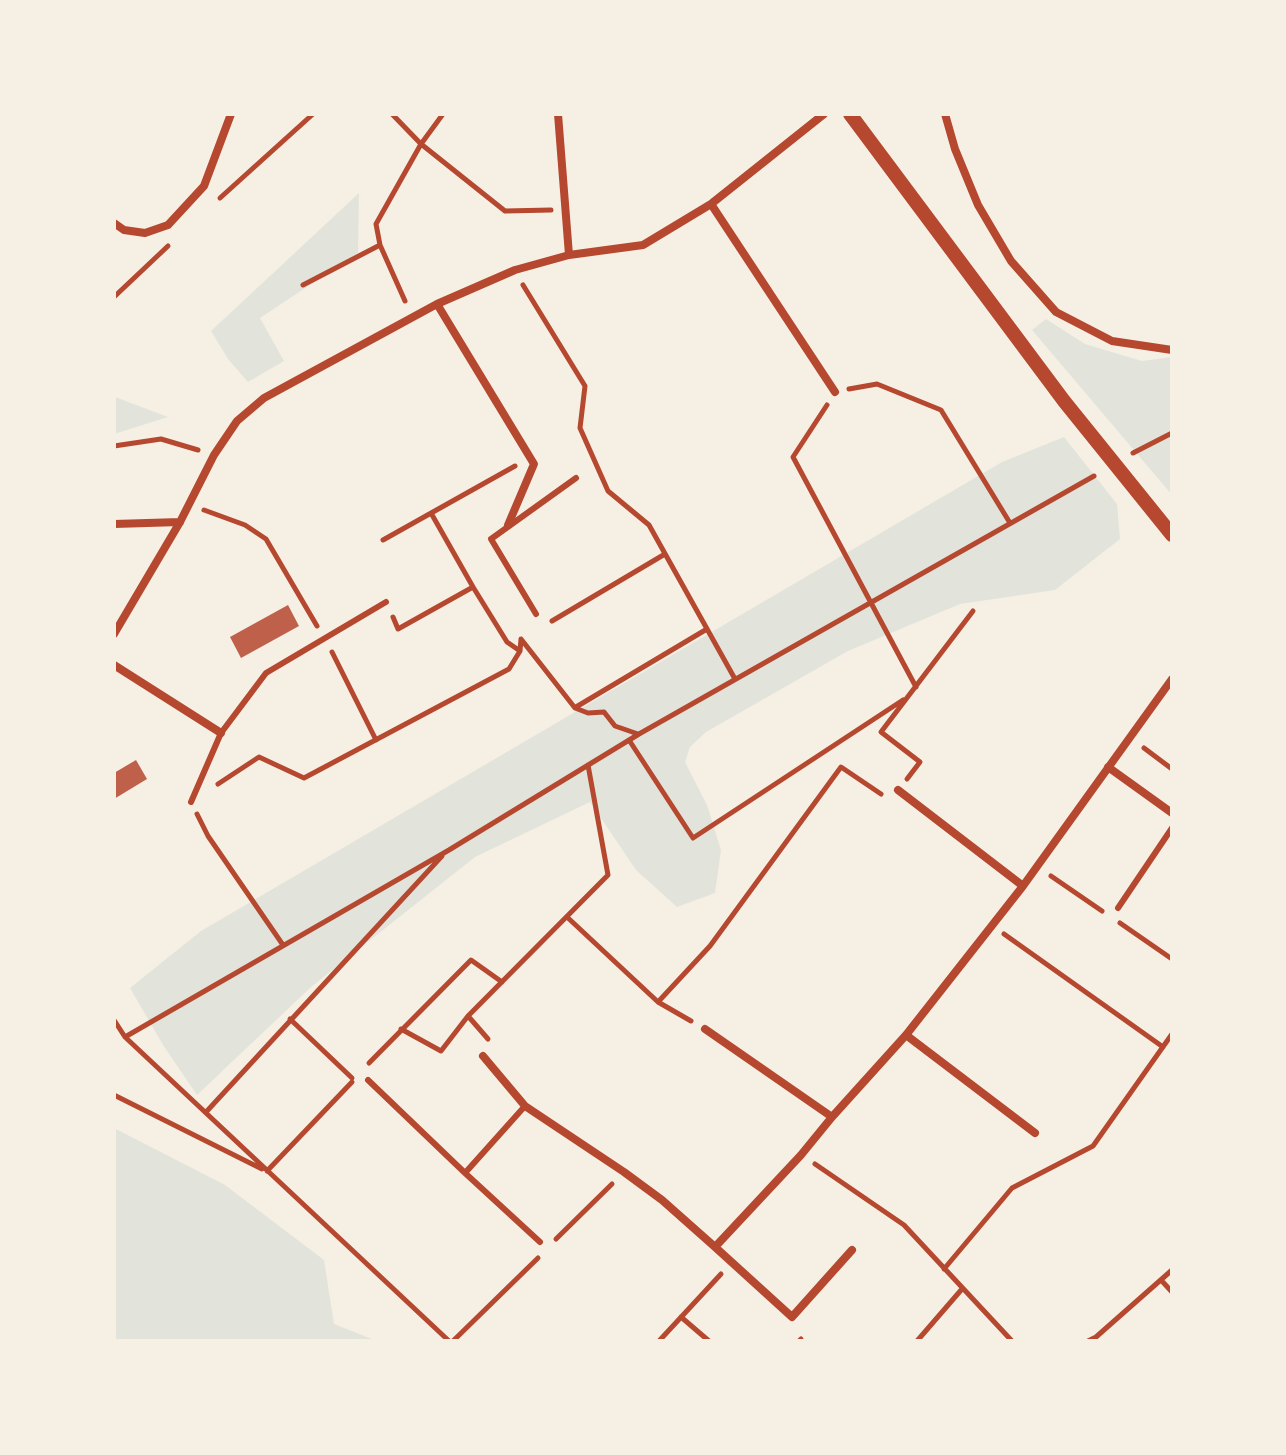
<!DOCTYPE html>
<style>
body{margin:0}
#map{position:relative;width:1286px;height:1455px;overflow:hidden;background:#f6efe4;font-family:"DM Sans",sans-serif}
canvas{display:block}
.frame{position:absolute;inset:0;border:116px solid #f6efe4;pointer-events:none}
</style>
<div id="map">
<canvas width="1286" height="1455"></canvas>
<div class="frame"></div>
</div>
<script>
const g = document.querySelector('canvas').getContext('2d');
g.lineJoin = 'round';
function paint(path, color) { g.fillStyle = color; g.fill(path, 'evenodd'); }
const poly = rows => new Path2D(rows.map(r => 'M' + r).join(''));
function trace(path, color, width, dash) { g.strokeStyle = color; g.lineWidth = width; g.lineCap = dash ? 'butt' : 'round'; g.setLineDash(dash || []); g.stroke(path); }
paint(poly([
 [359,193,358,253,260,318,284,361,248,382,228,359,211,331],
 [1046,319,1085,344,1142,361,1172,357,1172,495,1032,330],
 [114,397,115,397,168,417,114,434],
 [1064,437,1117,504,1120,539,1055,590,960,604,848,651,706,732,690,747,685,762,707,805,721,850,715,893,677,907,636,870,590,802,475,857,311,987,197,1095,163,1045,130,988,201,931,1002,462],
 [114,1128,225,1185,324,1260,334,1324,377,1341,114,1341]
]), '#e2e4dc');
paint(poly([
 [288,605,299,626,241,658,230,637],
 [136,760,147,779,114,799,114,773]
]), '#bf614a');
trace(poly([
 [392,114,421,144,505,211,551,210],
 [220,198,313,114],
 [303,285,380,245],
 [523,285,585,386,580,428,608,491,649,525,735,679],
 [114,297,168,246],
 [405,301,380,245,376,224,421,144,443,114],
 [849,389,877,384,941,410,1010,523],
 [827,405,793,457,916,687],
 [114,446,161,439,198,450],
 [1133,453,1172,433],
 [204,510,245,525,266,539,317,626],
 [431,513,473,587],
 [383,540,515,466],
 [393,617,398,629,473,587,507,642,520,651],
 [552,621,665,554],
 [332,652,376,740],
 [576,707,707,629],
 [629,740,693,838,903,700],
 [1144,748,1172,769],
 [907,779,920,762,881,732,973,611],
 [218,784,259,757,304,778,509,669,520,651,521,639,575,708,588,713,604,712,615,726,638,734],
 [197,814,208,836,283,945],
 [1051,876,1102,911],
 [567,917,658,1002,691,1021],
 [1120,923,1172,959],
 [1004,934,1163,1047],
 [658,1002,710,946,841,767,881,794],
 [468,1016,488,1039],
 [290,1019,352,1078],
 [114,1020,125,1037,449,1341],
 [401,1029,441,1051,468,1016,608,875,588,765],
 [125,1037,449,850,639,734,1094,476],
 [369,1063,471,960,502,982],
 [114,1095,262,1169],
 [207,1111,442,856],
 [815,1164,904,1225,1012,1341],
 [267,1171,352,1082],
 [556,1239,612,1184],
 [944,1269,1012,1188,1093,1146,1172,1034],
 [1161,1280,1172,1292],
 [681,1317,709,1341],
 [453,1341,538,1258],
 [659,1341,721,1274],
 [799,1341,801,1339],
 [917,1341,962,1289],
 [1088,1341,1096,1337,1172,1270]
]), '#b5482f', 5);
trace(poly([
 [536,614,491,539,576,478],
 [191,802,221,733,266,673,386,602],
 [1118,908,1172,828],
 [368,1080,465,1173,525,1106],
 [465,1173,540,1242]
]), '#b5482f', 6);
trace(poly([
 [558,114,569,255],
 [945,114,955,149,978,205,1011,261,1056,312,1112,341,1172,350],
 [711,204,835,392],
 [114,223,124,230,145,233,168,225,204,186,231,114],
 [437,304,534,464,508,525],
 [114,524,180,522],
 [114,634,180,522,214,455,237,421,264,398,437,304,515,270,569,255,643,245,711,204,824,114],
 [114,665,221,733],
 [1108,767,1172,813],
 [898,790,1023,886],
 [705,1029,832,1117],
 [906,1035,1035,1133],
 [483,1056,525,1106,624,1172,662,1200,715,1247,801,1155,832,1117,906,1035,1023,886,1172,679],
 [715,1247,792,1317,852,1250]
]), '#b5482f', 8);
trace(poly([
 [850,114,1064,401,1172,535]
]), '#b5482f', 14);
</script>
